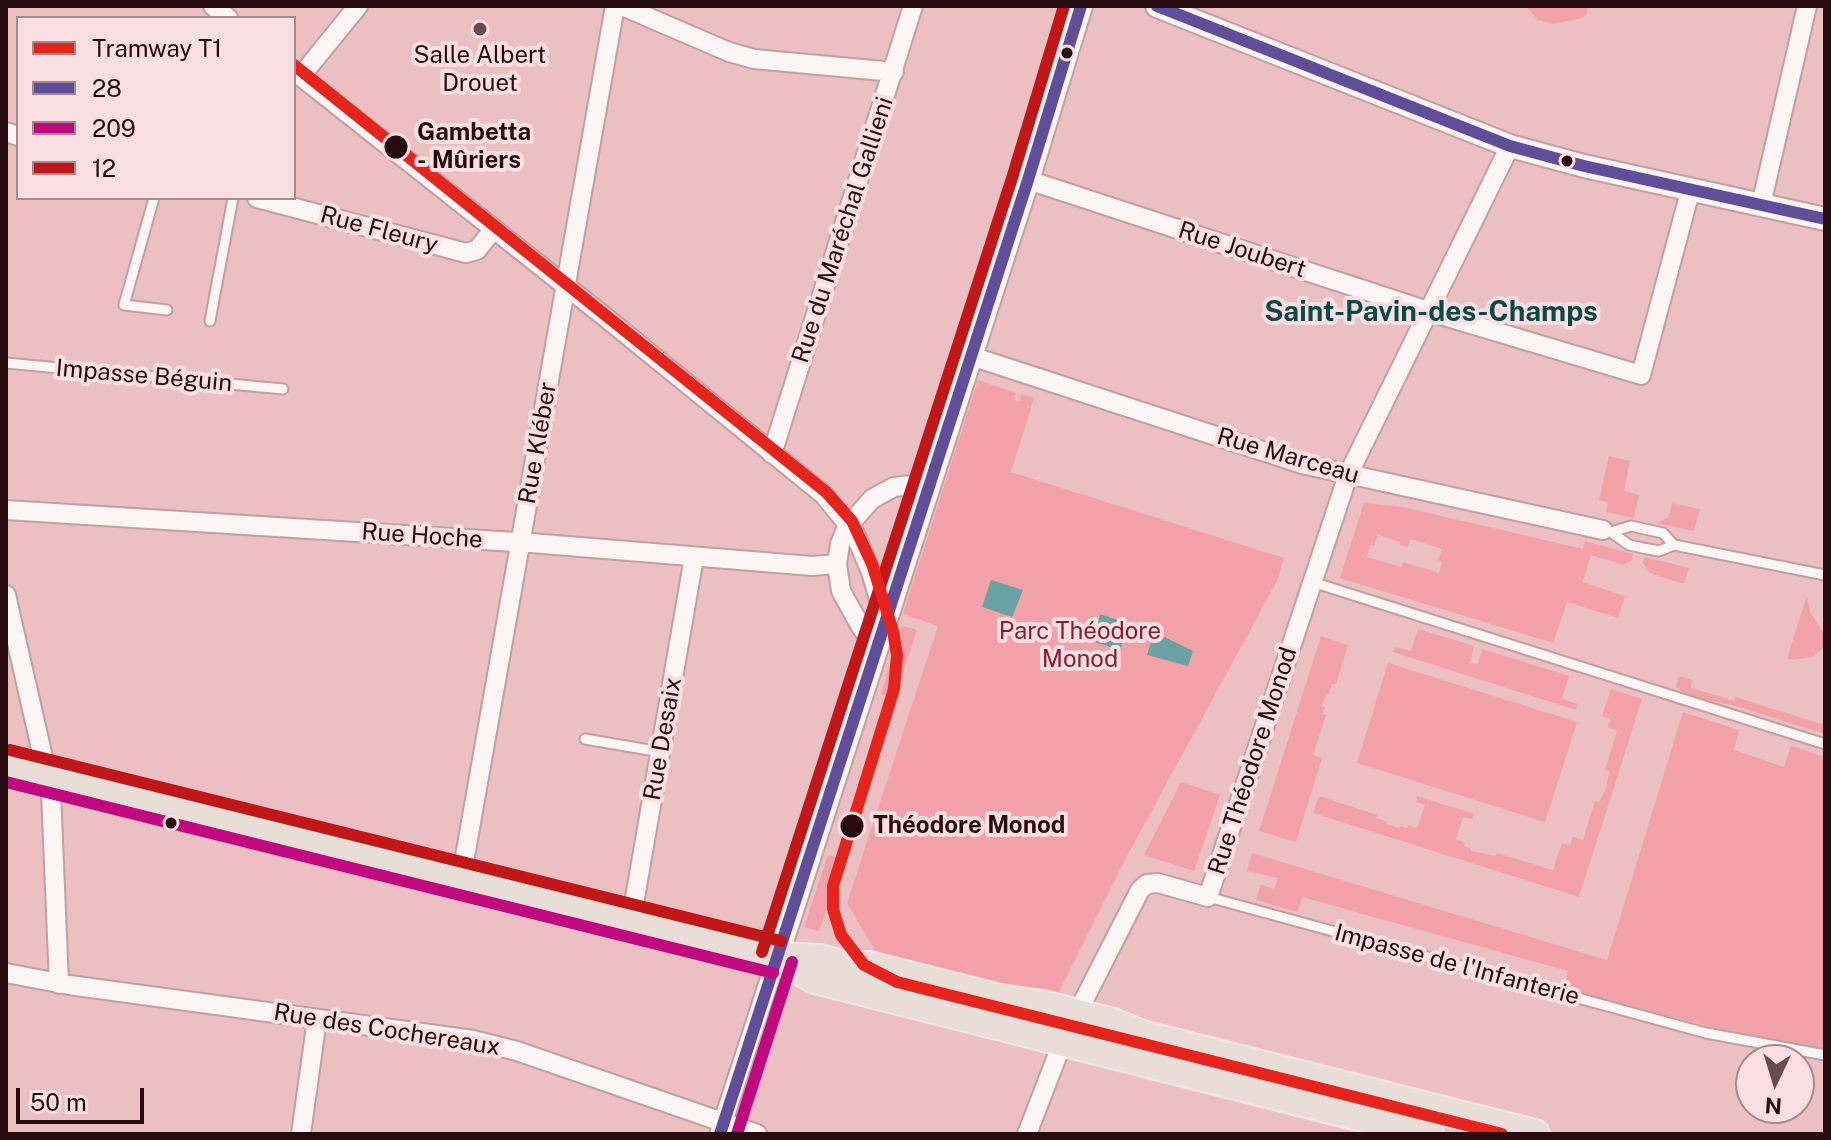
<!DOCTYPE html>
<meta charset="utf-8">
<style>
body{margin:0}
#map{position:relative;width:1831px;height:1140px;overflow:hidden;background:#ecbfc2;font-family:"Public Sans",sans-serif}
canvas{display:block}
.frame{position:absolute;inset:0;border:8px solid #280b0f;pointer-events:none}
.legend{position:absolute;left:16px;top:16px;width:280px;height:184px;box-sizing:border-box;background:#f9dfe1;border:2px solid #a58a8d;margin:0;padding:10px 14px;list-style:none;font-size:24px;color:#280b0f}
.legend li{display:flex;align-items:center;gap:16px;height:40px}
.legend b{width:40px;border:2px solid #a58a8d}
.north{position:absolute;left:1735px;top:1044px;width:80px;height:80px;box-sizing:border-box;background:#f9dfe1;border:2px solid #a58a8d;border-radius:50%;rotate:184deg;font-size:22px;font-weight:700;line-height:32px;text-align:center;color:#280b0f}
.north::after{content:'';display:block;margin:auto;width:28px;height:36px;background:#6d4a4e;clip-path:polygon(50% 0,100% 100%,50% 72%,0 100%)}
.scale{position:absolute;left:16px;top:1088px;width:128px;height:36px;box-sizing:border-box;border:4px solid #280b0f;border-top:0;padding-left:10px;font-size:24px;line-height:28px;white-space:nowrap;color:#280b0f;-webkit-text-stroke:6px #f9dfe1;paint-order:stroke}
</style>
<div id="map">
<canvas width="1831" height="1140"></canvas>
<div class="frame"></div>
<ul class="legend">
<li><b style="height:10px;background:#e5251d"></b>Tramway T1</li>
<li><b style="height:10px;background:#614e9b"></b>28</li>
<li><b style="height:10px;background:#c0087f"></b>209</li>
<li><b style="height:10px;background:#c11718"></b>12</li>
</ul>
<div class="north">N</div>
<div class="scale">50 m</div>
</div>
<script>
const g = document.querySelector('canvas').getContext('2d');
g.lineJoin = 'round';
function paint(path, color) { g.fillStyle = color; g.fill(path, 'evenodd'); }
const poly = rows => new Path2D(rows.map(r => 'M' + r).join(''));
function trace(path, color, width, dash) { g.strokeStyle = color; g.lineWidth = width; g.lineCap = dash ? 'butt' : 'round'; g.setLineDash(dash || []); g.stroke(path); }
function write(font, color, halo, rows, align = 'center') {
  g.font = font + ' "Public Sans",sans-serif'; g.lineWidth = 8; g.setLineDash([]); g.textBaseline = 'middle'; g.strokeStyle = halo; g.fillStyle = color; for (const [text, x, y, turn = 0] of rows) {
    g.save(); g.translate(x, y); g.rotate((+turn || 0) * Math.PI / 180); g.textAlign = isNaN(turn) ? turn : align; if (halo) g.strokeText(text, 0, 0); g.fillText(text, 0, 0); g.restore();
  }
}
paint(poly([
 [1526,6,1587,6,1588,7,1587,14,1583,18,1552,24,1538,20],
 [978,380,1016,393,1014,400,1019,401,1022,394,1034,398,1011,472,1284,558,1277,581,1127,856,1055,1000,877,954,847,903,938,626,903,614],
 [1609,456,1630,461,1624,491,1639,495,1634,518,1606,512,1608,502,1599,500],
 [1364,503,1403,507,1583,549,1585,541,1633,554,1631,561,1623,565,1591,555,1583,582,1625,596,1618,618,1567,602,1553,643,1340,578],
 [1378,535,1400,542,1400,545,1408,547,1411,539,1442,549,1438,560,1442,562,1439,573,1403,562,1401,567,1367,557,1370,545,1374,546],
 [1672,503,1700,509,1694,531,1656,523,1669,517],
 [1645,557,1689,568,1684,584,1650,573,1643,563],
 [1807,596,1810,612,1825,635,1825,647,1812,657,1793,660,1787,658],
 [902,626,917,630,895,698,881,694],
 [1418,629,1474,646,1470,663,1478,664,1482,649,1569,676,1562,699,1578,704,1576,710,1393,652,1395,647,1411,651],
 [1321,636,1348,645,1336,684,1332,684,1329,694,1326,694,1322,706,1325,707,1322,714,1326,715,1313,755,1322,758,1296,842,1259,831],
 [1388,663,1577,722,1545,822,1357,763],
 [1679,676,1692,680,1691,688,1734,701,1735,697,1825,725,1825,734,1739,707,1686,695,1676,686],
 [1611,689,1642,699,1579,897,1313,813,1319,796,1377,815,1376,818,1387,822,1386,824,1399,828,1400,826,1407,828,1408,825,1417,828,1425,805,1416,802,1417,796,1474,814,1472,819,1463,817,1456,839,1465,843,1464,846,1471,849,1471,851,1495,856,1497,853,1553,870,1562,843,1570,846,1573,837,1583,840,1595,801,1599,802,1606,789,1609,771,1605,770,1617,731,1608,727,1610,719,1602,716],
 [1683,712,1739,730,1734,750,1784,767,1791,746,1825,757,1825,1049,1718,1029,1564,988,1568,971,1302,897,1298,912,1256,900,1261,884,1274,889,1278,878,1247,871,1252,853,1607,960],
 [1181,782,1220,795,1194,871,1144,855],
 [828,855,843,859,819,931,804,927]
]), '#f3a1a9');
paint(poly([
 [991,580,1023,590,1012,617,982,607],
 [1100,614,1129,624,1120,650,1094,642],
 [1154,632,1193,651,1188,666,1147,655]
]), '#69a2a1');
const service = poly([
 [154,198,124,305,167,310],
 [210,321,233,198],
 [6,363,283,389],
 [1603,530,1611,532,1629,545,1643,548,1659,551,1674,545,1825,575],
 [1611,532,1631,526,1663,533,1674,545],
 [1312,582,1825,744],
 [585,739,661,752],
 [1208,897,1706,1033,1825,1055]
]);
const minor = poly([
 [213,6,228,18],
 [622,6,729,52,754,59,894,72],
 [294,71,605,317,824,495,854,532,871,572,886,622],
 [301,76,358,6],
 [6,132,18,136],
 [1028,180,1437,314,1641,375,1691,188],
 [257,198,466,253,477,250,493,230],
 [1761,205,1807,6],
 [971,356,1302,464,1603,530],
 [772,454,913,6],
 [6,510,531,543,812,566,837,564],
 [6,595,51,792,59,984],
 [878,648,861,627,841,591,837,564,840,544,847,527,872,499,894,487,930,483],
 [461,879,615,6],
 [631,921,694,557],
 [6,973,69,985,473,1040,517,1051,757,1134],
 [720,1131,777,957],
 [301,1134,317,1019],
 [1027,1134,1063,1041,1140,890,1147,884,1158,883,1208,897,1348,475,1510,146]
]);
const tertiary = poly([
 [1157,6,1510,146,1584,166,1825,219],
 [777,957,1028,180,1081,6]
]);
const primary = poly([
 [6,766,777,957,820,959,850,967,869,966,1000,999,1043,1005,1113,1023,1142,1035,1535,1134],
 [781,960,815,979,1429,1134]
]);
trace(service, '#c29fa2', 13);
trace(minor, '#c29fa2', 22);
trace(tertiary, '#c29fa2', 26);
trace(primary, '#f6e2e4', 32);
trace(service, '#fcf5f6', 9);
trace(minor, '#fcf5f6', 18);
trace(tertiary, '#fcf5f6', 22);
trace(primary, '#e8ddd7', 28);
trace(poly([
 [1157,6,1510,146,1584,166,1825,219],
 [720,1134,1028,180,1081,6]
]), '#614e9b', 12);
trace(poly([
 [6,782,773,973],
 [737,1134,792,962]
]), '#c0087f', 12);
trace(poly([
 [10,750,781,941],
 [762,952,1013,175,1064,6]
]), '#c11718', 12);
trace(poly([
 [294,65,826,492,852,521,872,564,893,631,897,655,894,689,833,886,833,909,841,935,864,965,897,982,1502,1134]
]), '#e5251d', 12);
for (const [x, y, r, color] of [
 [480,29,8,"#6d4a4e"],
 [1067,53,7,"#280b0f"],
 [396,147,13,"#280b0f"],
 [1567,161,7,"#280b0f"],
 [171,823,7,"#280b0f"],
 [852,826,13,"#280b0f"]
]) { const dot = new Path2D(); dot.arc(x, y, r, 0, 2 * Math.PI); g.fillStyle = color; g.fill(dot); trace(dot, '#f9dfe1', 3); }
write('24px', '#280b0f', '#f9dfe1', [
 ["Salle Albert",480,56],
 ["Drouet",480,84]
]);
write('bold 24px', '#280b0f', '#f9dfe1', [
 ["Gambetta",417,133],
 ["- Mûriers",417,161],
 ["Théodore Monod",873,826]
], 'left');
write('24px', '#280b0f', '#f9dfe1', [
 ["Rue Fleury",379,230,15],
 ["Rue du Maréchal Gallieni",843,230,-72],
 ["Rue Joubert",1242,250,18],
 ["Impasse Béguin",144,376,5],
 ["Rue Kléber",538,443,-80],
 ["Rue Marceau",1288,456,16],
 ["Rue Hoche",422,536,4],
 ["Rue Desaix",663,739,-80],
 ["Rue Théodore Monod",1253,761,-72],
 ["Impasse de l'Infanterie",1457,965,15],
 ["Rue des Cochereaux",387,1030,9]
]);
write('24px', '#891b35', '#f9dfe1', [
 ["Parc Théodore",1080,632],
 ["Monod",1080,660]
]);
write('bold 28px', '#094a49', '#f9dfe1', [
 ["Saint-Pavin-des-Champs",1431,312]
]);
</script>
